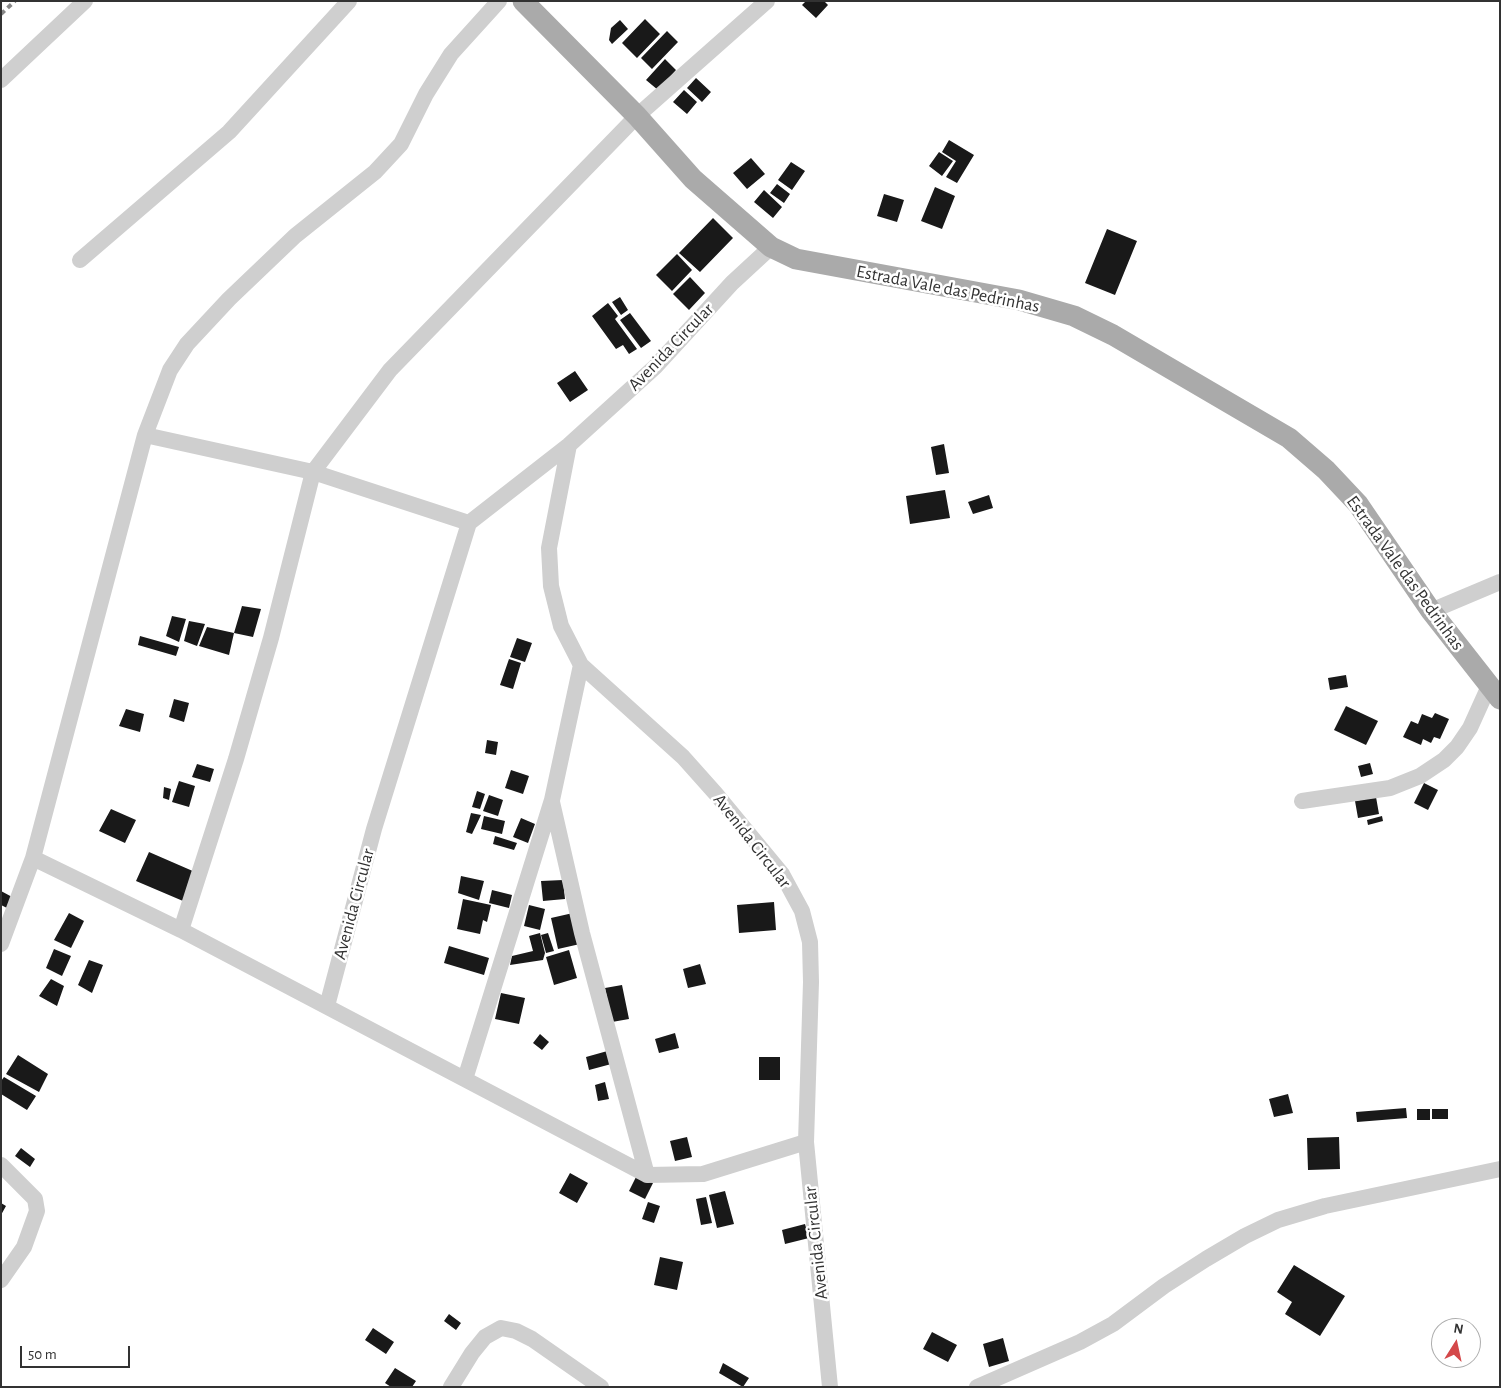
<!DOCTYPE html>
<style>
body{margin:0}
#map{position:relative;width:1501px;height:1388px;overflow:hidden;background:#fff;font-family:"Alegreya Sans",sans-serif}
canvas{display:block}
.frame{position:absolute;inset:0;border:2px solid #323232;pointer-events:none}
.north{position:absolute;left:1431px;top:1318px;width:50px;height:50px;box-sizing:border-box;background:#fff;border:1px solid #adadad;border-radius:50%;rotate:10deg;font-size:14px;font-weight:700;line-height:20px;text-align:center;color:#323232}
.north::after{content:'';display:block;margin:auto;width:18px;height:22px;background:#d4484a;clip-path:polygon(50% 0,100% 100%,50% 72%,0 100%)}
.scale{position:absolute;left:20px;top:1346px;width:110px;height:22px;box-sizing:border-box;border:2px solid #323232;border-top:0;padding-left:6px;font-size:15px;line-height:18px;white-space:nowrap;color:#323232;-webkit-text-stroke:4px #fff;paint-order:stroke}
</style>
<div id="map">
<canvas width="1501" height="1388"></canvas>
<div class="frame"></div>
<div class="north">N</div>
<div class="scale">50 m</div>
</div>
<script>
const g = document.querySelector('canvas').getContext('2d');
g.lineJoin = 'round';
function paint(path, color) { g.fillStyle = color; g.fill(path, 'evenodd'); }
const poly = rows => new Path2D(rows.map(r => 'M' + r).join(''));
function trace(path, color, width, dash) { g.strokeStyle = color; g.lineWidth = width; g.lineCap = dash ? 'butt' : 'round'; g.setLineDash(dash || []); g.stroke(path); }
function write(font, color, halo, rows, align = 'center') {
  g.font = font + ' "Alegreya Sans",sans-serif'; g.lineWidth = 5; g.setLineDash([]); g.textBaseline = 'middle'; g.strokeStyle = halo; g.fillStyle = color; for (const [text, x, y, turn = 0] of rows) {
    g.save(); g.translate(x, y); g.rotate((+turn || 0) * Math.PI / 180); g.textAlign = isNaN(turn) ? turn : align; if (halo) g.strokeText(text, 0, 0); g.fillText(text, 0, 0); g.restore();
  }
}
paint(poly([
 [806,1,824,1,828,5,816,18,802,5],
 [645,19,660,34,637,58,622,43],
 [620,20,628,29,612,44,609,40,611,28],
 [667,31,678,42,652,69,641,58],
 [665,59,676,70,658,90,646,80],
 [696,78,711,92,702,102,687,88],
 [684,90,697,102,687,114,673,102],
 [949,140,974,155,957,183,946,177,956,161,942,152],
 [939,152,953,161,942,176,929,166],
 [751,158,765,174,747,189,733,173],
 [791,162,805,171,792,190,778,180],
 [777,184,790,194,784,203,770,193],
 [935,187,955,196,942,229,921,221],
 [764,190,782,207,773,218,754,202],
 [884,194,904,200,897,222,877,216],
 [713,218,733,238,700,272,679,253],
 [1107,229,1137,241,1115,295,1085,283],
 [677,254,692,270,672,291,656,275],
 [690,277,705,293,689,310,673,294],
 [620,297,628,310,621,315,612,302],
 [608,303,618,316,615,319,637,349,629,354,623,345,616,349,592,316],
 [630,313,651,341,641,348,620,320],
 [575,371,588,390,570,402,557,383],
 [944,444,949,473,936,475,931,447],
 [945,490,950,518,910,524,906,496],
 [989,495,993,508,973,514,968,502],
 [242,606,261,609,253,637,234,633,229,655,199,646,207,627,234,633],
 [172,616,186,619,179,642,166,636],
 [189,621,205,624,197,646,184,641],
 [140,636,179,647,176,656,138,645],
 [517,638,532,643,525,662,510,657],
 [509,659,521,663,513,689,500,685],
 [1346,675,1348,687,1330,690,1328,678],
 [174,699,189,703,184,722,169,717],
 [1346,706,1378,721,1366,745,1334,730],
 [126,709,144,714,140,732,119,726],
 [1435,713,1449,719,1440,739,1434,737,1431,743,1423,739,1421,745,1403,737,1411,721,1418,724,1422,714,1432,718],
 [487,740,498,742,496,755,485,753],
 [1370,763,1373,774,1361,777,1358,766],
 [197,764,214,769,210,782,192,777],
 [511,770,529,776,523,794,505,788],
 [179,781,195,786,189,807,172,802],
 [1424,783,1438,790,1428,810,1414,803],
 [164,787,171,789,169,800,163,798],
 [477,791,485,794,480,809,472,807],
 [489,795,503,800,498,816,483,811],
 [1376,797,1379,814,1358,818,1355,801],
 [111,809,136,820,125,843,99,831],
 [471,813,481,815,472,834,466,832],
 [484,816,505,821,502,834,481,829],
 [1382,816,1383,821,1368,825,1367,820],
 [521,818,535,824,528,843,513,837],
 [495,836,517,843,514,850,493,844],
 [149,852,195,872,183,901,136,881],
 [461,876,484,881,479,900,458,893],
 [563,880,565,899,543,901,541,881],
 [492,890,512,895,509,908,489,903],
 [1,891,14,898,9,909,1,905],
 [463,899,491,905,487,922,483,920,480,934,457,929],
 [774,902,776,930,739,933,737,905],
 [529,905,545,909,540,930,524,926],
 [69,913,84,921,71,948,54,940],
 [573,913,580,944,558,949,551,918],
 [540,933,545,953,543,960,510,965,512,956,533,951,529,936],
 [548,933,554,951,546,953,541,935],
 [449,946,489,958,484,975,444,963],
 [54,949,71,956,62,976,46,968],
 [569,950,577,978,554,985,546,957],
 [89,960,103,965,92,993,78,985],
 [700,964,706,984,688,988,683,969],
 [51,979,64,986,57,1006,39,996],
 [622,985,629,1019,612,1022,605,988],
 [501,993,525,998,519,1024,495,1019],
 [675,1033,679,1048,659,1053,655,1039],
 [540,1034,549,1042,542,1050,533,1043],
 [611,1050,615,1063,589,1070,586,1057],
 [18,1055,48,1074,39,1092,6,1074],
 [759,1057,780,1057,780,1080,759,1080],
 [4,1077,36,1096,27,1110,1,1094,1,1081],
 [605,1082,609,1099,598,1101,595,1085],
 [1288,1094,1293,1113,1274,1117,1269,1099],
 [1406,1108,1407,1118,1357,1122,1356,1112],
 [1417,1109,1430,1109,1430,1120,1417,1120],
 [1432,1109,1448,1109,1448,1119,1432,1119],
 [687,1137,692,1157,675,1161,670,1141],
 [1339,1137,1340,1169,1308,1170,1307,1138],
 [21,1148,35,1159,30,1167,15,1156],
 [570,1173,588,1183,577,1203,559,1193],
 [637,1175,653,1183,645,1199,629,1191],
 [725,1191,734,1224,717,1228,709,1195],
 [706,1197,712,1223,701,1225,696,1199],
 [648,1202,660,1206,654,1223,642,1219],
 [1,1203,6,1206,1,1215],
 [805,1224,809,1238,785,1244,782,1230],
 [660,1257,683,1262,677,1290,654,1285],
 [1294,1265,1345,1296,1320,1336,1285,1314,1292,1302,1277,1292],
 [449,1314,461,1323,456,1330,444,1321],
 [373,1328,394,1342,386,1354,365,1340],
 [932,1332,957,1345,948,1362,923,1349],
 [1003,1338,1009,1361,989,1367,983,1344],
 [723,1363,749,1378,743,1387,719,1373],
 [395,1368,416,1381,412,1387,391,1387,385,1383]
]), '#191919');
trace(poly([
 [1,80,85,1],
 [80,260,229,132,349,1],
 [145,435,313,472,469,523],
 [569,445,549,548,551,586,561,626,581,665,683,757,716,794,782,874,802,911,810,942,811,982,806,1142,830,1387],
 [1431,611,1500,582],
 [1302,801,1390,788,1420,776,1444,760,1457,747,1470,728,1489,686],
 [552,802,582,933,647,1175],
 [33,858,181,930,647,1175,703,1174,806,1142],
 [181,930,236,759,271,638,313,472,390,370,637,116,767,1],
 [1,944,33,858,145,435,170,370,187,344,229,299,295,236,375,172,401,144,426,94,451,54,499,1],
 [327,1006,374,829,469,523,569,445,655,367,732,283,771,247],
 [465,1079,552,800,581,665],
 [1,1165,35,1199,37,1211,24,1247,1,1280],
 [451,1387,472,1353,485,1337,501,1328,516,1331,532,1339,601,1387],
 [977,1387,1080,1342,1113,1324,1164,1286,1206,1259,1245,1236,1278,1220,1325,1206,1500,1169]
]), '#cfcfcf', 16);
trace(poly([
 [523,1,637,116,693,179,771,247,796,259,1019,300,1074,316,1113,335,1289,438,1326,470,1358,504,1431,611,1500,699]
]), '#aaa', 21);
trace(poly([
 [1,14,15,1]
]), '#878787', 4, [5, 4]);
write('18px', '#323232', '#fff', [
 ["Estrada Vale das Pedrinhas",948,289,11],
 ["Avenida Circular",671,347,-46],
 ["Estrada Vale das Pedrinhas",1405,573,54],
 ["Avenida Circular",752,841,52],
 ["Avenida Circular",354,904,-75],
 ["Avenida Circular",816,1243,-96]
]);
</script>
